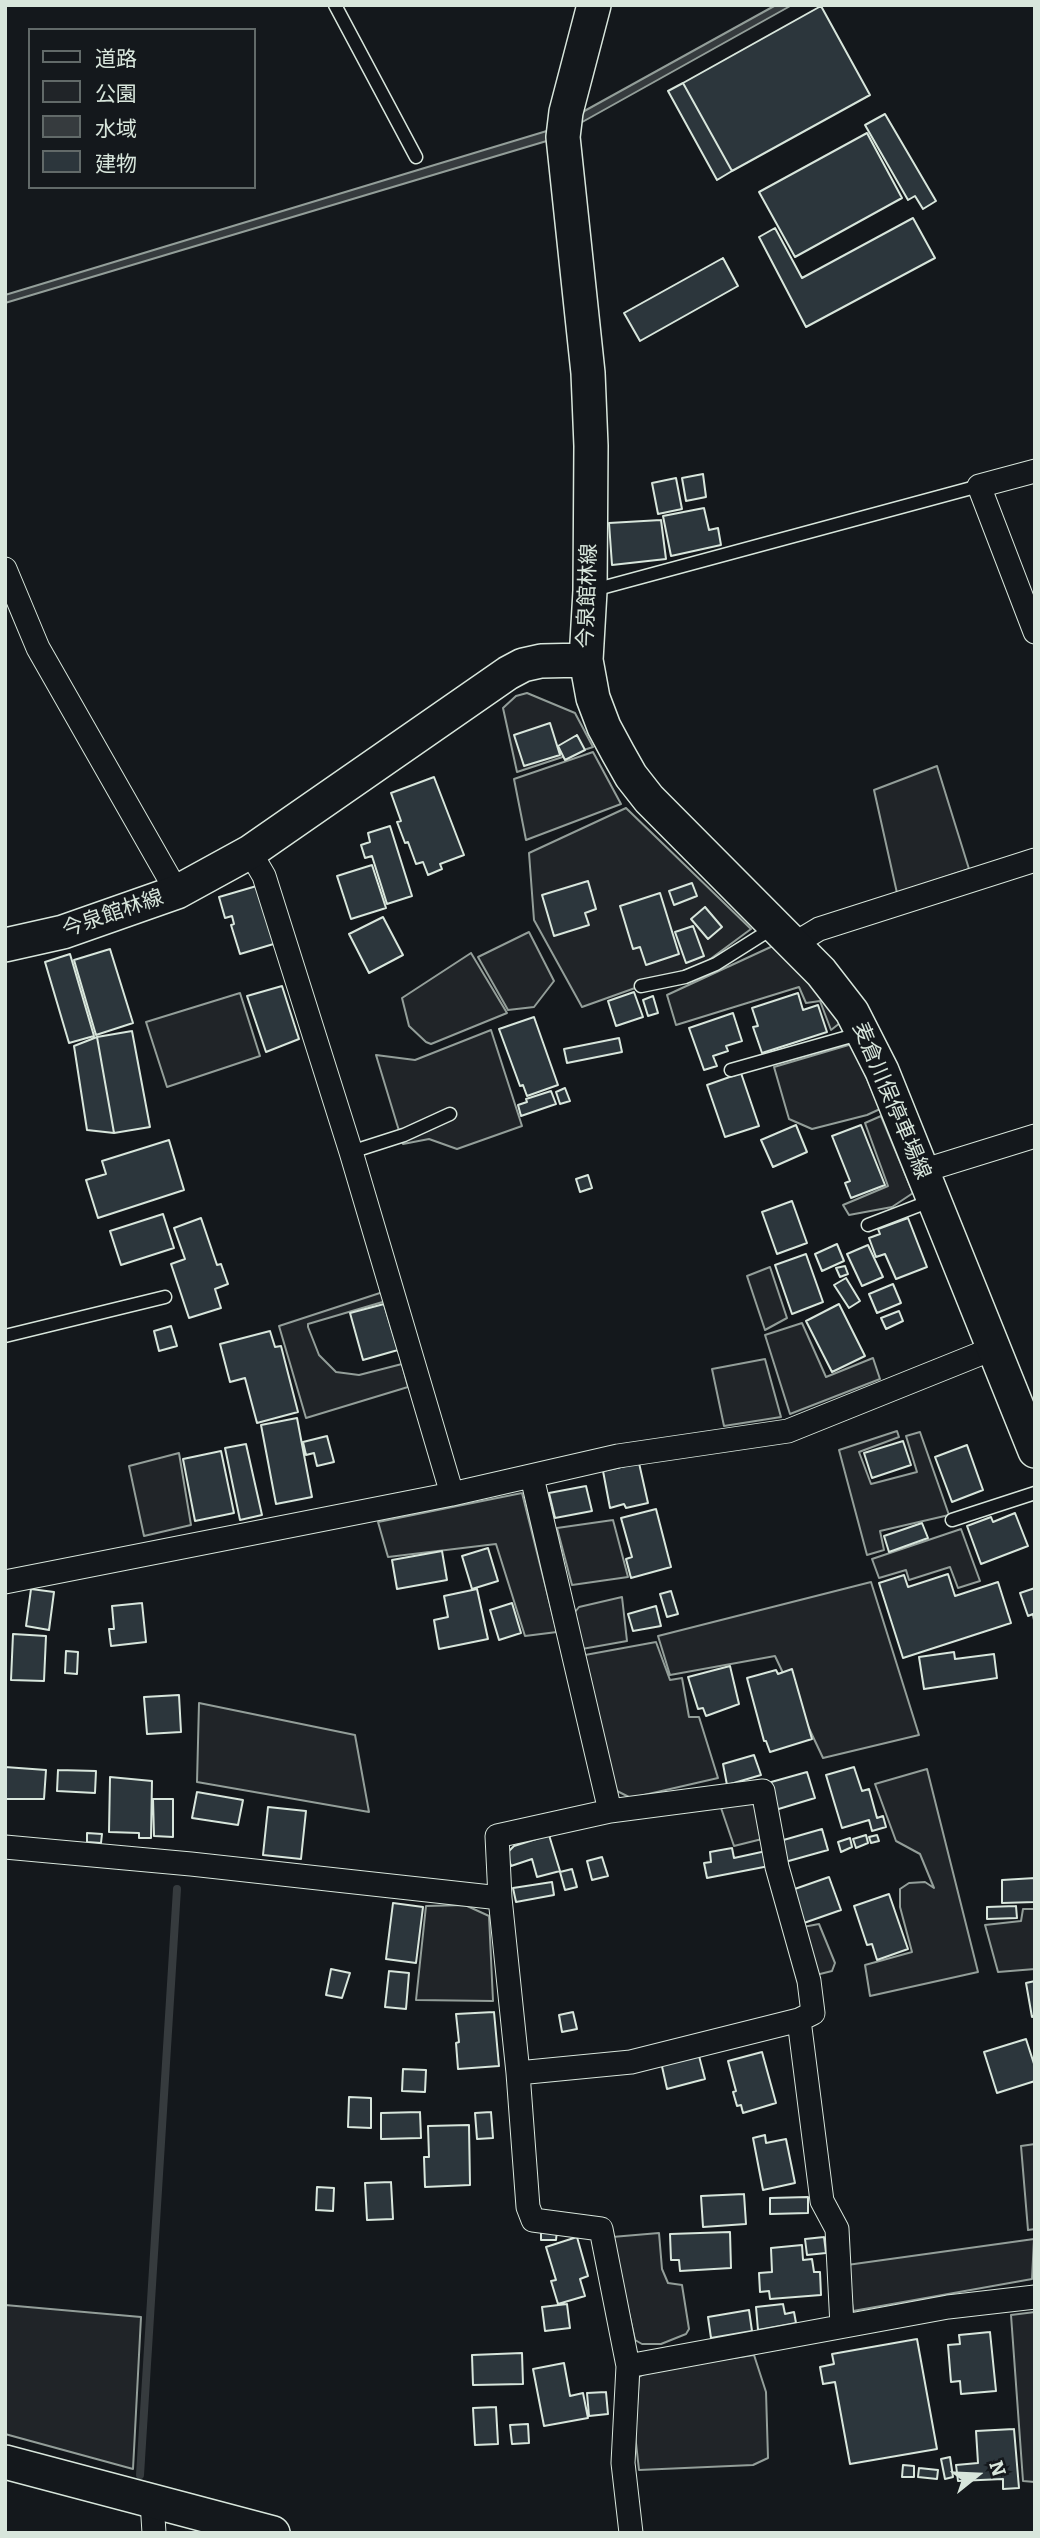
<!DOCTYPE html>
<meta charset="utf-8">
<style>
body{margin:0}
#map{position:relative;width:1040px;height:2538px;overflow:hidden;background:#14181c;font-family:Bitter,"Noto Sans JP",serif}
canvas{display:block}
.frame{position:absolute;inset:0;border:7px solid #d8e6dc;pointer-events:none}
.legend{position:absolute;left:28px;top:28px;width:228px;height:161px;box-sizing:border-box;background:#14181c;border:2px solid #626a69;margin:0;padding:9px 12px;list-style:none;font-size:21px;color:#d8e6dc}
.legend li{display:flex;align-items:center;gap:14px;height:35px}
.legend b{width:35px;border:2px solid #626a69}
.north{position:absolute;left:942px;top:2440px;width:70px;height:70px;-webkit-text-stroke:5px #14181c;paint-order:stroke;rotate:72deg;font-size:19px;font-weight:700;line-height:28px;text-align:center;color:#d8e6dc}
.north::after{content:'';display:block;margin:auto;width:24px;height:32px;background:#d8e6dc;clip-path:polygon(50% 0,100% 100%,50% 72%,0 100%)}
</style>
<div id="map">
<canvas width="1040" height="2538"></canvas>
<div class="frame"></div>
<ul class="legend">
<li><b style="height:9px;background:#14181c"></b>道路</li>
<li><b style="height:19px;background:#202428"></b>公園</li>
<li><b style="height:19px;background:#363b3e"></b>水域</li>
<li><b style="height:19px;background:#2c363c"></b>建物</li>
</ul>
<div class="north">N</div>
</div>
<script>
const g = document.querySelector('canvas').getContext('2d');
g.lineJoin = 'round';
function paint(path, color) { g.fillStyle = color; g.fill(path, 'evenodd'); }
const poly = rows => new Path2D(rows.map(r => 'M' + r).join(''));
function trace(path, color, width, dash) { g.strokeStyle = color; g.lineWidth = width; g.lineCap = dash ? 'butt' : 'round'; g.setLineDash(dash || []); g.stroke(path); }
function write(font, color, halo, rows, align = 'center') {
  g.font = font + ' Bitter,"Noto Sans JP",serif'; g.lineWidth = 5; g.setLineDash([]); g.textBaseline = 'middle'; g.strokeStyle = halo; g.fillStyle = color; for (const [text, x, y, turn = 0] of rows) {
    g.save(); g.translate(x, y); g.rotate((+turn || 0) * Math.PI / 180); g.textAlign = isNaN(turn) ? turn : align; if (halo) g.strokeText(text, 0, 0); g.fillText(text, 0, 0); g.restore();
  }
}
const green = poly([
 [527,693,575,713,593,747,517,772,503,708,516,696,527,693],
 [593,752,621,804,526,840,514,779,593,752],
 [937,766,969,869,897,893,874,790,937,766],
 [626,808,751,929,705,963,582,1007,534,920,529,853,626,808],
 [529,932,554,981,534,1007,508,1010,478,957,529,932],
 [775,945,811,983,840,1023,831,1030,820,1001,806,1003,799,987,676,1025,667,995,775,945],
 [471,953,507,1013,431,1044,426,1042,409,1026,402,998,471,953],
 [240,993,260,1056,167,1087,146,1022,240,993],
 [491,1030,522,1126,457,1149,429,1139,403,1144,376,1055,415,1060,491,1030],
 [852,1044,880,1109,867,1115,812,1129,789,1119,774,1067,852,1044],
 [881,1116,913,1193,892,1207,849,1215,843,1205,888,1186,865,1123,881,1116],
 [770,1267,787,1318,765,1330,747,1276,770,1267],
 [383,1292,386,1301,308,1324,308,1327,319,1355,336,1372,359,1375,402,1364,408,1387,306,1418,279,1326,383,1292],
 [802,1323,826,1377,873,1358,880,1379,790,1414,765,1335,802,1323],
 [765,1359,781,1417,724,1426,712,1369,765,1359],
 [897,1431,899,1437,859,1452,871,1484,917,1472,906,1436,920,1432,949,1515,880,1531,884,1550,867,1555,839,1450,897,1431],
 [179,1453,191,1525,144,1536,129,1466,179,1453],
 [522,1493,557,1632,525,1636,496,1544,388,1557,378,1522,522,1493],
 [613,1520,628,1577,572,1585,557,1528,613,1520],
 [961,1529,980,1581,958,1588,950,1567,909,1580,906,1570,879,1578,872,1559,961,1529],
 [871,1582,919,1735,823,1758,775,1656,670,1675,658,1636,871,1582],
 [622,1597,627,1641,582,1649,575,1612,579,1607,622,1597],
 [656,1642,670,1680,682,1678,689,1717,699,1717,718,1778,631,1798,615,1790,585,1655,656,1642],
 [199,1703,355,1735,369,1812,197,1782,199,1703],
 [927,1769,978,1972,870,1996,865,1965,912,1952,900,1907,900,1889,909,1883,925,1882,934,1888,920,1854,896,1841,875,1784,927,1769],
 [754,1797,762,1839,734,1846,720,1805,754,1797],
 [465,1905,489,1916,493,2001,416,2000,426,1906,465,1905],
 [1023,1909,1035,1909,1035,1969,998,1972,985,1925,1021,1921,1023,1909],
 [819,1924,835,1963,832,1971,816,1975,803,1927,819,1924],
 [1035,2144,1035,2229,1028,2230,1021,2146,1035,2144],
 [659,2233,662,2269,668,2283,682,2285,689,2329,686,2334,661,2344,642,2344,635,2340,612,2237,659,2233],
 [1034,2239,1032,2279,853,2311,847,2265,1034,2239],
 [5,2305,141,2317,133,2469,5,2434,5,2305],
 [1035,2312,1035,2482,1023,2481,1011,2315,1035,2312],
 [754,2355,766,2392,768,2458,753,2465,639,2470,635,2434,639,2377,651,2370,754,2355]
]);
paint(green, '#202428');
trace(green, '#939e99', 2);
const water = poly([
 [776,5,792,5,550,140,5,303,5,295,550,130,776,5]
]);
paint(water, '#363b3e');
trace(water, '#939e99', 2);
trace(poly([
 [140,2475,177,1889]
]), '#363b3e', 8);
const building = poly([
 [821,6,870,95,732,171,683,83,821,6],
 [683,83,732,171,717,180,668,91,683,83],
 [885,114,936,201,923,209,915,196,908,200,865,125,885,114],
 [867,133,902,198,795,257,759,192,867,133],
 [913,218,935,258,806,327,759,237,775,228,802,278,913,218],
 [723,258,738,286,640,341,624,313,723,258],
 [703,474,706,497,686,501,682,478,703,474],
 [676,478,682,509,658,514,652,483,676,478],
 [704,508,709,530,718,528,721,545,671,556,663,516,704,508],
 [661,520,666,559,612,565,609,523,661,520],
 [550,723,560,755,524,766,514,735,550,723],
 [577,735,585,750,565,760,558,746,577,735],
 [434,777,464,855,440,864,442,869,428,875,423,862,416,864,408,842,405,843,397,822,401,821,391,793,434,777],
 [390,826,412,896,387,904,372,856,365,858,361,845,370,842,368,833,390,826],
 [372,865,386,908,351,919,337,876,372,865],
 [588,881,596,909,585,913,589,925,554,936,542,895,588,881],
 [692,883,697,896,674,905,669,891,692,883],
 [260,885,277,943,240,954,231,925,234,924,232,916,225,918,219,897,260,885],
 [660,893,679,954,646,965,640,947,633,949,620,906,660,893],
 [705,907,722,927,708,939,691,919,705,907],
 [383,917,403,955,369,973,349,934,383,917],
 [693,926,704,956,686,963,675,932,693,926],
 [110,949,133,1023,96,1035,74,960,110,949],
 [70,954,94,1036,69,1043,45,962,70,954],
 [282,986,299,1039,266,1052,247,996,282,986],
 [634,992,643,1017,616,1026,608,1001,634,992],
 [798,993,803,1010,818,1005,827,1032,762,1053,753,1027,758,1026,752,1008,798,993],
 [653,996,658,1013,648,1016,643,1000,653,996],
 [733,1013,742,1041,726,1046,728,1051,713,1056,717,1066,704,1070,689,1028,733,1013],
 [534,1017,558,1085,527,1096,523,1085,520,1086,499,1029,534,1017],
 [132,1031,150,1127,114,1133,97,1037,132,1031],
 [97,1037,114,1133,87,1130,74,1046,97,1037],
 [619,1038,622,1052,567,1063,564,1049,619,1038],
 [741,1073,759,1126,725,1137,707,1085,741,1073],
 [565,1088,570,1101,560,1104,556,1092,565,1088],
 [551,1091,556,1104,521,1116,518,1105,527,1102,526,1099,551,1091],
 [796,1125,807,1152,773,1167,761,1140,796,1125],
 [861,1125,885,1185,851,1198,845,1183,850,1181,832,1136,861,1125],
 [169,1140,184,1190,98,1218,86,1180,106,1174,102,1161,169,1140],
 [588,1175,592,1188,580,1192,576,1179,588,1175],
 [792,1201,807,1243,777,1254,762,1212,792,1201],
 [163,1214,174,1248,121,1265,110,1231,163,1214],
 [201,1218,217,1265,221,1264,228,1284,215,1289,221,1308,189,1318,171,1264,185,1259,174,1228,201,1218],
 [908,1218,927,1267,896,1279,885,1254,876,1257,869,1238,880,1234,878,1229,908,1218],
 [837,1244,844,1261,822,1271,815,1254,837,1244],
 [868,1245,883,1277,862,1286,847,1254,868,1245],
 [806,1254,823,1302,792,1314,775,1265,806,1254],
 [845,1266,848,1274,840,1277,836,1268,845,1266],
 [846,1278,860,1301,849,1308,834,1285,846,1278],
 [893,1284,901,1303,877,1313,869,1294,893,1284],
 [384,1304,398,1350,363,1360,350,1313,384,1304],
 [839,1304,865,1356,832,1372,806,1321,839,1304],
 [899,1311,903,1321,886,1329,881,1318,899,1311],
 [171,1326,177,1346,159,1351,154,1331,171,1326],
 [270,1331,275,1347,281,1346,298,1412,257,1423,245,1378,230,1382,220,1344,270,1331],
 [297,1418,312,1497,276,1504,261,1425,297,1418],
 [327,1436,334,1462,317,1466,314,1453,306,1455,303,1442,327,1436],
 [903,1441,911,1465,872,1478,864,1453,903,1441],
 [246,1444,262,1515,240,1520,225,1448,246,1444],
 [967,1445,983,1490,952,1502,935,1457,967,1445],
 [221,1451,234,1513,195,1521,183,1459,221,1451],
 [639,1463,648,1503,626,1508,624,1504,610,1508,603,1471,639,1463],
 [586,1486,592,1511,555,1518,549,1493,586,1486],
 [656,1509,671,1567,631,1578,626,1559,632,1557,621,1518,656,1509],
 [1015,1513,1028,1546,981,1564,967,1526,991,1517,993,1522,1015,1513],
 [922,1523,928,1538,889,1552,884,1536,922,1523],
 [488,1548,498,1581,472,1589,462,1556,488,1548],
 [442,1551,447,1580,397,1589,392,1560,442,1551],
 [948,1574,955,1596,998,1582,1011,1623,903,1658,879,1583,904,1575,908,1587,948,1574],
 [1035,1588,1035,1620,1034,1620,1033,1614,1028,1616,1020,1593,1035,1588],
 [31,1589,54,1592,49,1630,26,1626,31,1589],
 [477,1589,488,1639,439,1649,434,1620,448,1617,444,1596,477,1589],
 [671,1591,678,1614,667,1617,660,1594,671,1591],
 [142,1603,146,1642,111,1646,109,1629,114,1629,112,1606,142,1603],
 [512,1603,521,1633,499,1640,490,1610,512,1603],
 [656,1606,661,1626,633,1631,628,1614,656,1606],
 [13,1634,46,1636,44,1681,11,1680,13,1634],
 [66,1651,78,1652,77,1674,65,1673,66,1651],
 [954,1652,955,1659,994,1654,997,1678,924,1689,919,1657,954,1652],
 [730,1666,739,1704,706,1716,703,1708,698,1709,688,1677,730,1666],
 [792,1669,812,1739,770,1752,766,1741,764,1741,747,1678,776,1670,778,1674,792,1669],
 [179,1695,181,1732,147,1734,144,1697,179,1695],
 [754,1755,761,1775,727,1785,723,1764,754,1755],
 [5,1767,46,1770,44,1799,5,1799,5,1767],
 [854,1767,862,1791,869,1789,877,1818,883,1816,886,1827,872,1831,869,1820,842,1828,826,1775,854,1767],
 [58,1770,96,1771,95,1793,57,1791,58,1770],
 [807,1772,815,1798,772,1811,764,1784,807,1772],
 [110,1777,152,1781,151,1838,139,1838,139,1833,109,1832,110,1777],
 [197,1792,243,1800,238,1825,192,1818,197,1792],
 [153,1799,173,1799,173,1837,154,1836,153,1799],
 [268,1807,306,1811,301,1859,263,1855,268,1807],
 [822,1829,828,1850,785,1862,780,1841,822,1829],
 [87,1833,102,1834,101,1843,87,1842,87,1833],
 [549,1835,560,1871,537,1877,532,1859,511,1866,507,1853,514,1846,549,1835],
 [866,1835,868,1843,856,1848,853,1839,866,1835],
 [877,1835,879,1841,871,1843,869,1837,877,1835],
 [850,1838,852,1847,841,1852,838,1842,850,1838],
 [732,1848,734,1858,766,1851,769,1866,707,1878,704,1863,711,1862,710,1852,732,1848],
 [602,1857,608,1876,592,1880,587,1861,602,1857],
 [572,1869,577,1887,565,1890,560,1872,572,1869],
 [829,1877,841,1910,801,1924,789,1891,829,1877],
 [1035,1878,1035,1902,1002,1903,1002,1880,1035,1878],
 [552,1882,554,1895,516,1902,513,1888,552,1882],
 [889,1894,908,1949,877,1960,872,1944,867,1945,854,1906,889,1894],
 [393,1903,423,1907,416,1963,386,1959,393,1903],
 [1016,1906,1017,1918,987,1919,987,1907,1016,1906],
 [331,1969,350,1973,342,1998,326,1995,331,1969],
 [389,1971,409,1973,406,2009,385,2007,389,1971],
 [1035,1981,1035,2016,1032,2017,1026,1983,1035,1981],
 [494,2012,499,2066,458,2069,456,2043,459,2042,456,2014,494,2012],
 [573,2012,577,2029,562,2032,559,2015,573,2012],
 [1026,2039,1035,2067,1035,2081,997,2093,984,2052,1026,2039],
 [698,2052,705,2079,667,2089,661,2062,698,2052],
 [762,2052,776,2103,743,2113,741,2105,737,2106,733,2092,736,2091,728,2061,762,2052],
 [403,2069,426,2070,425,2092,402,2091,403,2069],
 [349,2097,371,2098,371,2128,348,2127,349,2097],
 [420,2112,421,2138,381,2139,381,2113,420,2112],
 [491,2112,493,2138,477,2139,475,2113,491,2112],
 [469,2125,470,2185,425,2187,424,2157,429,2157,428,2126,469,2125],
 [765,2135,766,2143,786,2139,795,2183,763,2190,753,2138,765,2135],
 [391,2182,393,2219,367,2220,365,2183,391,2182],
 [317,2187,334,2188,333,2211,316,2210,317,2187],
 [744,2194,746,2224,703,2227,701,2196,744,2194],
 [808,2197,808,2213,770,2214,770,2198,808,2197],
 [541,2231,557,2231,556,2240,541,2240,541,2231],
 [730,2232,731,2268,680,2271,679,2260,671,2260,670,2234,730,2232],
 [577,2237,588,2276,580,2279,585,2296,558,2304,551,2281,556,2280,546,2247,577,2237],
 [824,2237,826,2253,807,2255,805,2239,824,2237],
 [802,2245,803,2260,812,2259,814,2272,820,2272,821,2295,770,2299,769,2291,760,2292,759,2273,772,2272,771,2248,802,2245],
 [567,2304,570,2328,545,2331,542,2307,567,2304],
 [783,2304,785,2314,794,2312,796,2323,758,2330,756,2307,783,2304],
 [749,2310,752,2331,711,2338,708,2317,749,2310],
 [990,2332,996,2391,961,2394,960,2381,951,2382,948,2345,960,2344,959,2335,990,2332],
 [917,2339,937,2449,850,2464,835,2382,823,2384,820,2367,834,2364,832,2354,917,2339],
 [522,2353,523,2384,473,2385,472,2355,522,2353],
 [564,2363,570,2396,583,2393,588,2418,544,2426,533,2369,564,2363],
 [606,2392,608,2414,589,2416,587,2393,606,2392],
 [496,2407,498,2444,475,2445,473,2408,496,2407],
 [528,2424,529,2443,512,2444,510,2425,528,2424],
 [1014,2429,1019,2488,1003,2489,1003,2479,958,2481,956,2465,978,2463,976,2431,1014,2429],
 [950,2457,953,2477,945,2479,941,2459,950,2457],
 [903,2465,914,2466,914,2477,902,2477,903,2465],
 [919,2468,938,2470,937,2479,918,2477,919,2468]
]);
paint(building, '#2c363c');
trace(building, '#d8e6dc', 2);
const lane = poly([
 [335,5,416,157],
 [590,591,979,486],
 [641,986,685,977,716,964,773,928],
 [731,1070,862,1033],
 [351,1152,404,1135,450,1114],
 [868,1225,933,1200],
 [5,1336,165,1297],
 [952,1520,1035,1493]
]);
const street = poly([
 [1035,471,979,486,1035,632],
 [5,569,38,648,177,892],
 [250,852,264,876,351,1152,452,1494],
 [794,944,819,929,1035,860],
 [922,1171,1035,1136],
 [532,1477,610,1811,497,1836,500,1898,518,2073,528,2207,533,2220,601,2229,628,2366,623,2463,631,2533],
 [5,1582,452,1494,618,1456,788,1431,992,1349],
 [610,1811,763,1791,777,1867,809,1981,813,2013,799,2020],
 [5,1847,191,1864,500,1898],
 [518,2073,631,2062,799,2020,822,2201,837,2229,842,2326],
 [628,2366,948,2307,1035,2297],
 [152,2501,154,2533]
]);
const secondary = poly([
 [594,5,566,112,563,137,588,373,591,446,590,591,586,660,593,698,604,727,618,753,631,776,649,799,821,972,852,1012,882,1071,1035,1451],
 [5,945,63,932,177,892,250,852,508,673,523,665,541,661,586,660],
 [5,2462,273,2533]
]);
trace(lane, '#d8e6dc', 15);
trace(street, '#d8e6dc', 25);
trace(secondary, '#d8e6dc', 36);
trace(lane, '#14181c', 12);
trace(street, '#14181c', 23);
trace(secondary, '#14181c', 33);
write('21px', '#d8e6dc', '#14181c', [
 ["今泉館林線",588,596,-88],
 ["今泉館林線",113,914,-19],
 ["麦倉川俣停車場線",891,1101,67]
]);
</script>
